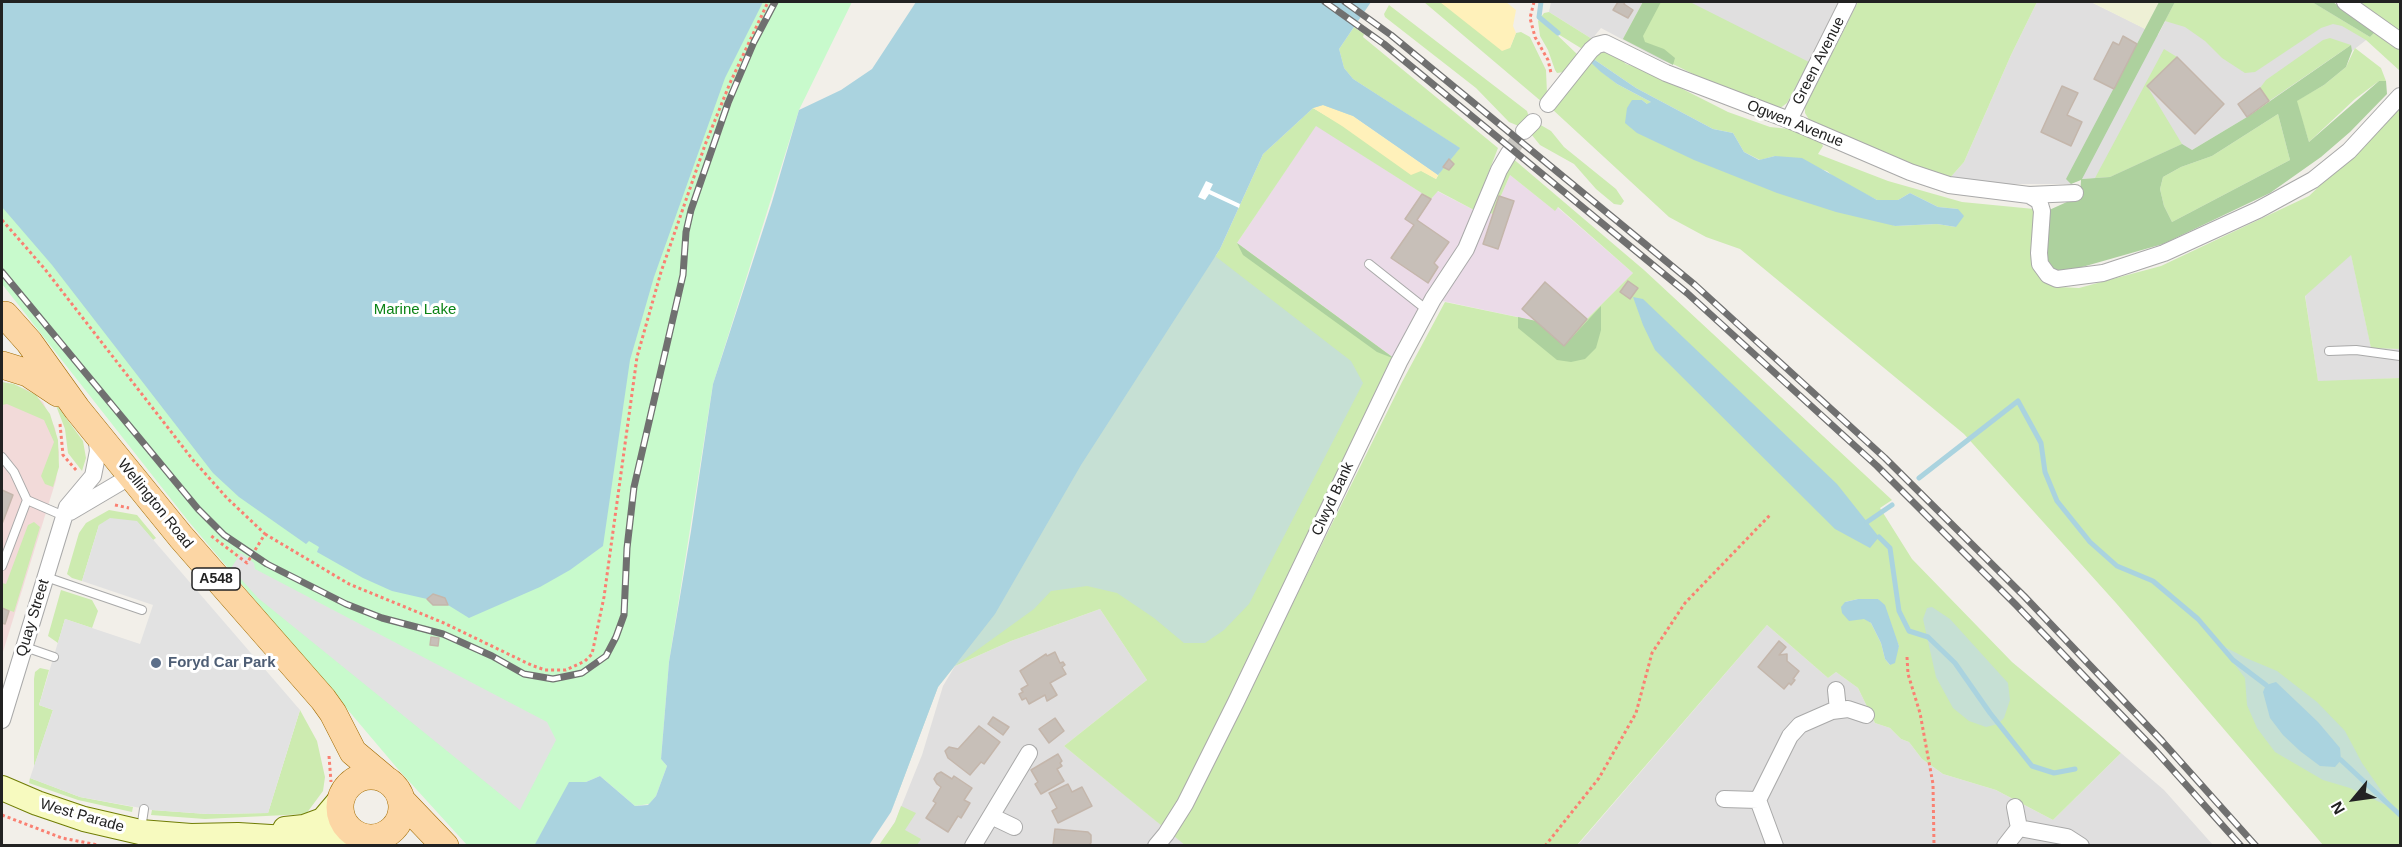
<!DOCTYPE html>
<style>
body{margin:0}
#map{position:relative;width:2402px;height:847px;overflow:hidden;background:#f2efe9;font-family:Arial,sans-serif}
canvas{display:block}
.frame{position:absolute;inset:0;border:3px solid #222;pointer-events:none}
.north{position:absolute;left:2324px;top:769px;width:60px;height:60px;-webkit-text-stroke:4px #fff;paint-order:stroke;rotate:241deg;font-size:16px;font-weight:700;line-height:24px;text-align:center;color:#222}
.north::after{content:'';display:block;margin:auto;width:21px;height:27px;background:#222;clip-path:polygon(50% 0,100% 100%,50% 72%,0 100%)}
</style>
<div id="map">
<canvas width="2402" height="847"></canvas>
<div class="frame"></div>
<div class="north">N</div>
</div>
<script>
const g = document.querySelector('canvas').getContext('2d');
g.lineJoin = 'round';
function paint(path, color) { g.fillStyle = color; g.fill(path, 'evenodd'); }
const poly = rows => new Path2D(rows.map(r => 'M' + r).join(''));
function trace(path, color, width, dash) { g.strokeStyle = color; g.lineWidth = width; g.lineCap = dash ? 'butt' : 'round'; g.setLineDash(dash || []); g.stroke(path); }
function write(font, color, halo, rows, align = 'center') {
  g.font = font + ' Arial,sans-serif'; g.lineWidth = 6; g.setLineDash([]); g.textBaseline = 'middle'; g.strokeStyle = halo; g.fillStyle = color; for (const [text, x, y, turn = 0] of rows) {
    g.save(); g.translate(x, y); g.rotate((+turn || 0) * Math.PI / 180); g.textAlign = isNaN(turn) ? turn : align; if (halo) g.strokeText(text, 0, 0); g.fillText(text, 0, 0); g.restore();
  }
}
paint(poly([
 [1551,2,1838,2,1787,103,1661,60,1601,28,1592,39,1549,12],
 [2037,2,2091,2,2158,35,2175,2,2312,2,2370,37,2352,51,2350,45,2247,117,2192,150,2110,177,2081,179,2071,184,1984,184,1949,179,1964,162,2011,55],
 [2351,254,2371,347,2400,349,2400,378,2318,382,2305,295],
 [1100,609,1147,680,1064,746,1186,845,880,846,895,822,922,755,943,686,955,666,1011,641],
 [1767,625,1828,678,1836,672,1858,688,1875,723,1890,728,1901,739,1909,742,1922,759,1943,774,1996,790,2053,820,2121,753,2164,790,2213,845,1577,846]
]), '#e0dfdf');
paint(poly([
 [2,382,26,389,43,402,55,428,59,453,56,480,2,655]
]), '#f2dad9');
paint(poly([
 [1316,125,1431,199,1437,191,1474,210,1493,214,1510,175,1554,210,1557,207,1633,273,1587,319,1564,346,1536,321,1433,299,1399,362,1237,243]
]), '#ebdbe8');
paint(poly([
 [2091,2,2159,2,2145,29]
]), '#eef0d5');
paint(poly([
 [1424,2,1440,2,1510,48,1516,33,1521,32,1530,37,1546,70,1547,94,1542,102],
 [1643,2,1690,2,1809,62,1787,103,1779,109,1729,92,1623,39],
 [1858,2,2037,2,2011,55,1964,162,1949,179,1886,155,1811,123,1805,113,1805,107],
 [2175,2,2312,2,2370,37,2376,31,2400,46,2400,71,2366,40,2342,26,2333,24,2321,28,2255,72,2245,73,2222,58,2205,41,2185,27,2165,21],
 [2354,2,2400,2,2400,34],
 [1389,5,1527,111,1529,117,1521,127,1509,122,1476,88,1385,17,1384,14],
 [1549,12,1592,39,1584,50,1553,31,1579,56,1564,72,1557,73,1555,70,1548,50,1540,36,1538,21,1544,13],
 [1354,27,1364,34,1363,37,1498,148,1474,210,1438,191,1431,199,1316,126,1237,243,1395,359,1205,749,1181,798,1162,826,1064,746,1147,680,1100,609,1011,641,955,666,1220,249,1263,154,1313,108,1436,179,1443,167,1449,170,1454,164,1449,159,1459,148,1353,79,1344,68,1339,49],
 [2330,38,2351,45,2269,101,2260,88,2266,80,2323,40],
 [2355,48,2381,68,2386,81,2379,81,2355,99,2309,142,2296,101,2324,85,2346,67],
 [2164,49,2177,57,2147,86,2182,144,2110,177,2095,178],
 [1597,50,1616,54,1626,64,1645,70,1728,112,1770,127,1789,129,1821,142,1823,146,1818,154,1888,181,1962,202,2034,209,2049,283,2059,287,2079,288,2161,266,2309,196,2400,109,2400,349,2371,348,2351,255,2305,296,2318,381,2400,378,2400,845,2323,845,2116,603,1964,434,1740,249,1706,237,1669,217,1552,109,1589,61,1617,84,1651,102,1650,104,1647,104,1642,100,1632,100,1895,226,1937,224,1956,227,1958,209,1938,207,1910,193,1898,200,1877,200,1837,180,1827,171,1775,156,1760,160,1744,152,1733,133,1713,129,1636,88,1592,58],
 [2278,114,2290,160,2172,222,2164,206,2160,189,2163,177,2181,167,2212,156],
 [1539,124,1551,131,1564,147,1616,189,1624,201,1621,205,1614,204,1596,189,1574,164,1540,145,1531,134],
 [1511,157,1644,270,1892,500,1880,508,1912,559,2012,662,2121,753,2053,820,1996,790,1943,774,1922,759,1909,742,1901,739,1890,728,1875,723,1858,688,1836,672,1828,678,1767,625,1577,845,1186,846,1174,836,1236,718,1402,382,1445,302,1536,321,1564,346,1587,319,1633,273,1558,207,1555,211,1510,175,1493,214,1487,212],
 [1858,599,1878,599,1899,646,1890,665,1885,659,1881,643,1871,623,1845,602],
 [2,382,14,384,36,395,50,414,58,440,59,467,53,487,45,484,41,476,54,442,44,420,7,404,2,405],
 [55,403,83,441,86,458,82,471,68,453,65,429],
 [109,510,137,515,156,538,153,540,136,521,99,525,82,581,72,578,67,574,79,533,86,523],
 [34,522,40,527,14,612,2,608,2,583,6,584,28,525],
 [61,590,92,600,98,611,92,628,65,619,58,643,48,636],
 [40,668,49,670,39,705,53,710,34,767,34,679,35,672],
 [300,710,317,741,325,777,323,791,306,814,205,819,151,815,152,810,207,814,268,813],
 [30,778,80,797,133,807,132,812,78,800,29,783],
 [901,806,916,813,905,830,921,839,917,845,879,845,895,822]
]), '#cdebb0');
paint(poly([
 [1643,2,1661,2,1643,36,1645,42,1664,49,1675,58,1673,65,1623,39],
 [2159,2,2175,2,2082,179,2110,177,2182,144,2192,150,2247,117,2351,45,2352,51,2346,67,2324,85,2297,101,2309,142,2379,81,2386,81,2387,94,2350,132,2321,157,2270,193,2163,244,2061,273,2044,263,2047,211,2080,196,2081,180,2071,184,2066,179],
 [2278,114,2290,160,2172,222,2164,206,2160,189,2163,177,2181,167,2212,156],
 [2312,2,2333,2,2376,31,2370,37],
 [1237,243,1395,359,1377,352,1243,255],
 [1601,306,1601,330,1596,348,1585,359,1571,362,1557,360,1518,328,1518,317,1536,321,1564,346]
]), '#add19e');
paint(poly([
 [1354,27,1339,49,1344,68,1353,79,1460,148,1438,175,1353,116,1313,108,1263,154,1215,256,1351,361,1363,383,1249,604,1224,630,1205,643,1184,643,1154,618,1117,593,1087,586,1051,591,1034,609,955,666,938,687,891,812,979,549],
 [1932,607,1950,619,2008,683,2010,700,2004,718,1998,724,1986,727,1969,721,1953,708,1936,677,1923,619,1927,608],
 [2219,644,2246,658,2277,671,2317,702,2345,731,2362,763,2394,809,2350,788,2323,780,2275,752,2257,728,2247,705,2245,678]
]), '#c6e0d4');
paint(poly([
 [1440,2,1506,2,1516,10,1513,26,1516,33,1510,48,1502,51],
 [1323,105,1353,116,1438,175,1436,179,1421,171,1411,175,1342,126,1313,108]
]), '#fff1ba');
paint(poly([
 [2,2,852,2,799,110,713,384,669,662,661,759,667,766,656,796,649,804,635,806,600,776,586,782,572,782,535,845,467,845,397,768,189,522,2,284]
]), '#c8facc');
paint(poly([
 [110,518,137,521,300,710,268,813,207,814,152,810,80,797,30,778,53,710,39,705,65,619,140,644,153,605,82,581,99,525],
 [241,553,254,563,255,569,547,722,556,740,520,810,258,598,231,568]
]), '#e2e2e2');
paint(poly([
 [2,2,763,2,725,78,654,277,630,360,603,546,570,570,540,587,469,618,448,605,445,598,433,594,427,599,392,591,363,578,317,552,319,547,309,541,306,544,239,497,213,473,52,265,2,207],
 [916,2,1371,2,1339,49,1344,68,1353,79,1460,148,1438,175,1353,116,1323,105,1313,108,1263,154,1220,249,1081,465,995,614,938,687,891,812,869,845,534,846,569,782,586,782,600,776,635,806,648,805,656,796,667,766,661,759,669,662,691,531,713,384,772,202,799,110,841,90,872,69],
 [1592,58,1636,88,1713,129,1733,133,1744,152,1759,160,1775,156,1802,158,1877,200,1898,200,1910,193,1938,207,1958,209,1964,216,1956,227,1937,224,1895,226,1836,212,1777,193,1694,160,1637,133,1625,123,1627,108,1632,100,1642,100,1647,104,1651,102,1617,84,1601,72,1589,61],
 [1633,297,1643,299,1837,484,1879,537,1870,548,1835,529,1655,350,1643,325],
 [1858,599,1878,599,1885,605,1899,646,1895,663,1890,665,1885,659,1881,643,1871,623,1864,619,1849,621,1842,613,1841,607,1845,602],
 [2276,682,2318,722,2340,748,2341,760,2335,767,2320,766,2300,751,2283,735,2270,718,2263,692,2266,685]
]), '#aad3df');
paint(poly([
 [1206,181,1213,184,1210,190,1240,204,1239,208,1209,194,1205,200,1198,197]
]), '#fff');
trace(poly([
 [1541,2,1539,17,1558,33],
 [1919,478,2018,401,2041,443,2045,472,2057,501,2090,542,2117,566,2153,581,2198,619,2233,660,2266,685],
 [1867,522,1892,505],
 [1879,537,1890,548,1899,611,1909,631,1928,637,1955,663,1990,713,2032,766,2054,773,2075,769],
 [2341,760,2400,815]
]), '#aad3df', 5);
const building = poly([
 [1618,2,1625,2,1624,4,1633,10,1628,18,1613,10,1618,2],
 [2123,36,2137,44,2114,89,2094,79,2113,42,2119,45,2123,36],
 [2177,57,2224,104,2195,134,2147,86,2177,57],
 [2062,86,2078,93,2067,115,2082,122,2071,146,2041,132,2062,86],
 [2260,88,2269,101,2247,117,2238,104,2260,88],
 [1449,159,1454,164,1449,170,1443,167,1449,159],
 [1422,194,1431,199,1417,220,1449,242,1434,263,1438,267,1428,283,1391,258,1414,225,1405,219,1422,194],
 [1499,196,1514,201,1498,249,1483,244,1499,196],
 [1628,281,1638,288,1630,299,1620,292,1628,281],
 [1545,282,1587,319,1564,346,1522,309,1545,282],
 [2,490,13,495,2,524,2,490],
 [433,594,445,598,448,605,433,605,427,599,433,594],
 [2,608,9,611,5,624,2,623,2,608],
 [431,637,439,638,438,646,430,645,431,637],
 [1779,641,1786,647,1779,655,1787,654,1787,661,1799,671,1793,679,1795,680,1791,685,1789,683,1784,689,1758,667,1779,641],
 [1055,652,1060,663,1063,662,1065,665,1062,667,1066,674,1050,683,1057,695,1047,701,1045,695,1029,704,1026,698,1022,700,1019,694,1023,692,1021,689,1028,685,1020,671,1046,654,1047,656,1055,652],
 [993,717,1009,727,1003,735,988,724,993,717],
 [1055,718,1064,731,1049,743,1039,729,1055,718],
 [979,726,1000,742,984,764,981,762,970,775,948,758,945,751,949,747,958,749,979,726],
 [1058,754,1062,761,1060,763,1062,766,1057,769,1064,781,1041,794,1035,784,1038,782,1031,770,1058,754],
 [941,772,952,779,954,776,972,788,964,800,970,803,961,818,958,816,948,832,926,818,936,803,933,801,941,787,937,784,934,779,937,774,941,772],
 [1068,784,1072,792,1082,787,1092,806,1058,823,1052,811,1057,808,1049,793,1068,784],
 [1055,829,1088,832,1091,835,1091,843,1087,846,1053,845,1055,829]
]);
paint(building, '#c7bfb8');
trace(building, '#c4b6ab', 1.5);
trace(poly([
 [1509,153,1524,131]
]), '#c8c6c1', 16, [16, 8]);
const lane = poly([
 [1369,264,1427,310],
 [2329,351,2356,350,2400,356],
 [2,457,14,472,27,500,64,516],
 [2,566,27,500],
 [46,577,142,610],
 [25,647,54,657],
 [141,829,144,809]
]);
const street = poly([
 [2345,2,2400,41],
 [1548,104,1591,50,1597,45,1605,43,1666,73,1789,120,1910,172,1949,185,2029,195,2075,193],
 [1789,120,1848,2],
 [1524,131,1533,122],
 [2029,195,2039,201,2042,211,2039,253,2040,264,2048,275,2057,279,2103,273,2164,253,2258,210,2313,180,2349,151,2400,96],
 [70,512,131,476],
 [1836,690,1838,710],
 [2,720,67,507,93,476,98,451,96,435],
 [1724,799,1758,800],
 [991,816,1014,827],
 [2019,828,2067,837,2081,846],
 [973,846,1029,753],
 [1156,846,1166,834,1185,804,1236,702,1399,362,1433,299,1466,249,1499,170,1509,153],
 [1775,846,1758,800,1790,736,1800,725,1832,711,1848,709,1866,715],
 [2005,846,2019,828,2015,807]
]);
const secondary = poly([
 [2,788,37,803,84,819,140,832,191,836,238,835,319,840,366,838],
 [285,829,304,827,323,820,340,800]
]);
const primary = poly([
 [5,315,29,342,77,409,181,537,323,699,333,713,353,752,384,778],
 [2,365,28,373,58,393],
 '340 807a31 31 0 1 1 62 0a31 31 0 1 1-62 0Z',
 [401,800,445,846]
]);
trace(lane, '#a9a9a9', 10);
trace(street, '#a9a9a9', 18);
trace(secondary, '#707d05', 26);
trace(primary, '#a06b00', 28);
trace(poly([
 [1534,2,1530,18,1535,37,1548,60,1551,73],
 [2,220,44,268,193,460,227,498,265,534,247,563,210,535],
 [60,424,63,455,77,471],
 [115,505,129,508],
 [265,534,349,584,444,623,531,665,545,670,566,670,585,661,592,654,604,597,637,357,661,272,705,145,730,83,768,2],
 [1907,657,1908,674,1920,713,1933,784,1934,846],
 [329,756,331,782],
 [2,815,62,838,98,845],
 [1545,846,1599,778,1636,713,1652,653,1685,603,1771,514]
]), '#fa8072', 3, [3, 3]);
trace(lane, '#fff', 8);
trace(street, '#fff', 16);
trace(secondary, '#f7fabf', 24);
trace(primary, '#fcd6a4', 27);
trace(poly([
 [2,272,198,509,224,535,267,564,346,604,382,618,443,634,492,656,524,674,553,679,582,673,606,656,616,637,624,615,627,548,634,487,683,275,686,232,691,210,728,103,754,42,775,2]
]), '#707070', 1.5);
const rail = poly([
 [1325,2,1384,44,1687,293,1877,466,2016,605,2154,749,2241,846],
 [1345,2,1391,35,1695,285,1885,458,2024,596,2162,741,2256,846],
 [2,272,198,509,224,535,267,564,346,604,382,618,443,634,492,656,524,674,553,679,582,673,606,656,616,637,624,615,627,548,634,487,683,275,686,232,691,210,728,103,754,42,775,2]
]);
trace(rail, '#707070', 7);
trace(rail, '#fff', 4.5, [14]);
for (const [x, y, r, color] of [
 [156,663,6,"#5c6f8a"]
]) { const dot = new Path2D(); dot.arc(x, y, r, 0, 2 * Math.PI); g.fillStyle = color; g.fill(dot); trace(dot, '#fff', 2); }
for (const [x, y, w] of [
 [216,579,48]
]) { const box = new Path2D(); box.roundRect(x - w / 2, y - 11, w, 22, 4.5); g.fillStyle = '#fff'; g.fill(box); trace(box, '#222', 1.5); }
write('bold 14px', '#222', null, [
 ["A548",216,579]
]);
write('15px', '#222', '#fff', [
 ["Green Avenue",1819,61,-63],
 ["Ogwen Avenue",1795,124,22],
 ["Clwyd Bank",1333,499,-65],
 ["Wellington Road",155,504,51],
 ["Quay Street",33,618,-73],
 ["West Parade",82,816,16]
]);
write('15px', '#0c8416', '#fff', [
 ["Marine Lake",415,310]
]);
write('bold 15px', '#4e5e75', '#fff', [
 ["Foryd Car Park",168,663]
], 'left');
</script>
